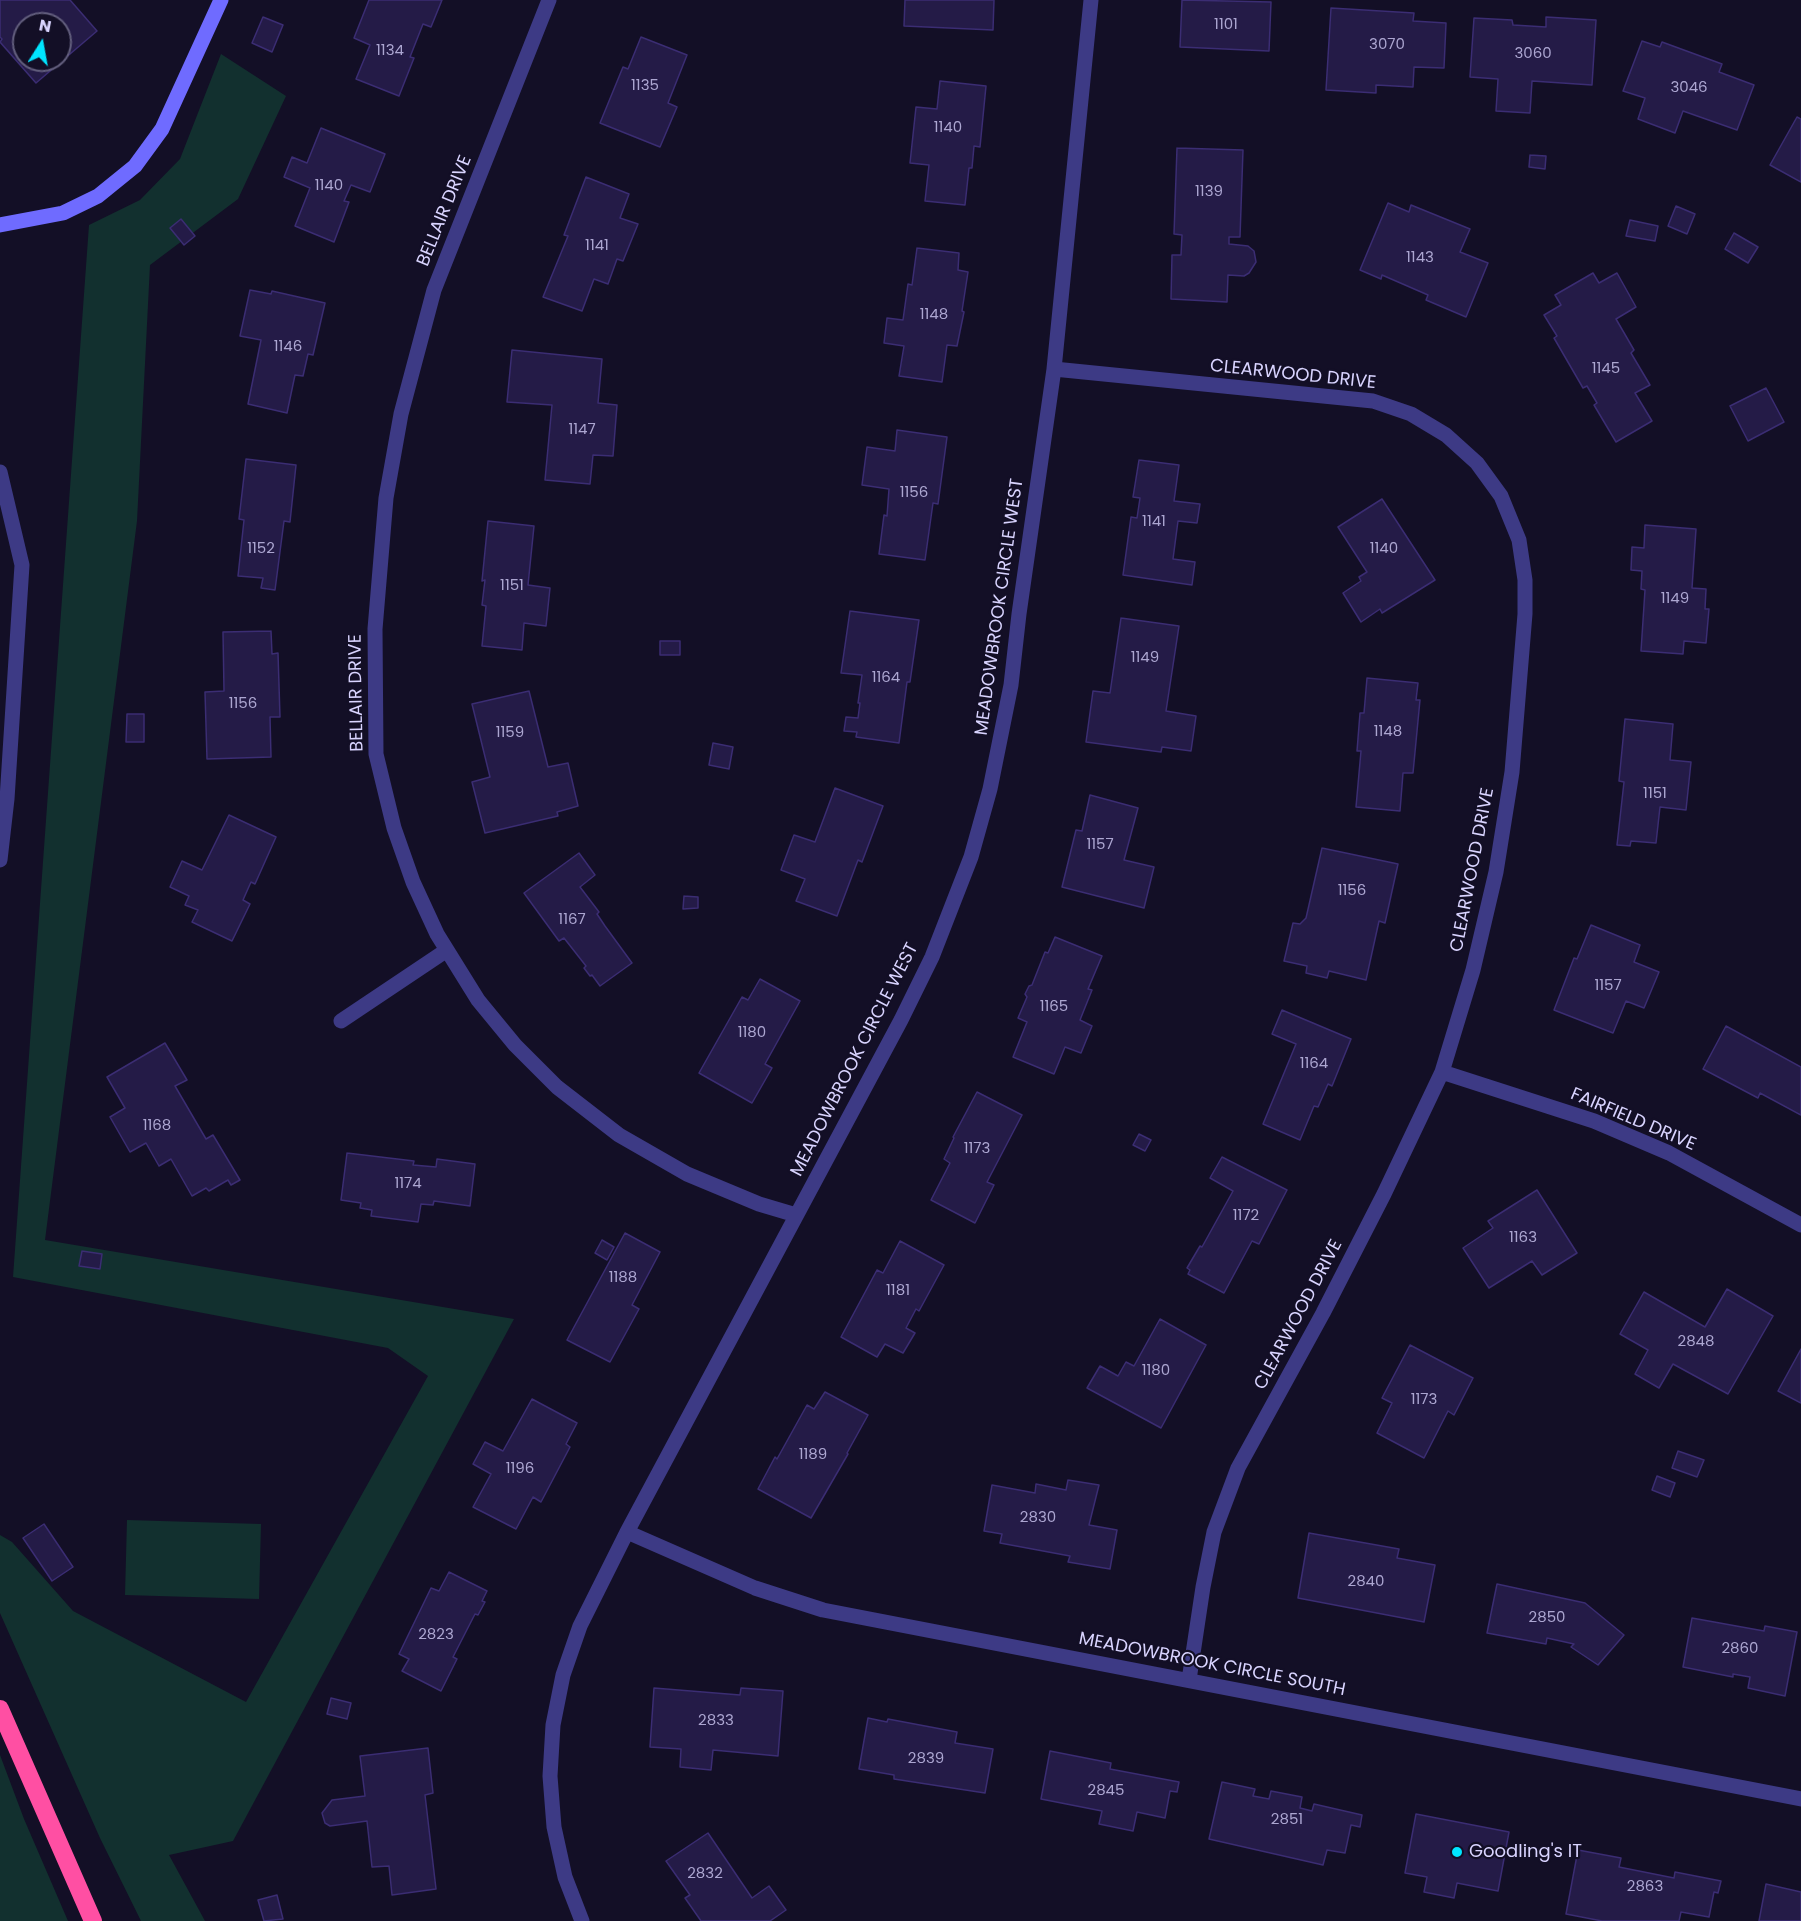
<!DOCTYPE html>
<style>
body{margin:0}
#map{position:relative;width:1801px;height:1921px;overflow:hidden;background:#130f26;font-family:Poppins,sans-serif}
canvas{display:block}
.north{position:absolute;left:12px;top:12px;width:60px;height:60px;box-sizing:border-box;background:#130f26;border:2px solid #625e7d;border-radius:50%;rotate:11deg;font-size:16px;font-weight:700;line-height:24px;text-align:center;color:#d9d4ff}
.north::after{content:'';display:block;margin:auto;width:21px;height:27px;background:#00e5ff;clip-path:polygon(50% 0,100% 100%,50% 72%,0 100%)}
</style>
<div id="map">
<canvas width="1801" height="1921"></canvas>
<div class="north">N</div>
</div>
<script>
const g = document.querySelector('canvas').getContext('2d');
g.lineJoin = 'round';
function paint(path, color) { g.fillStyle = color; g.fill(path, 'evenodd'); }
const poly = rows => new Path2D(rows.map(r => 'M' + r).join(''));
function trace(path, color, width, dash) { g.strokeStyle = color; g.lineWidth = width; g.lineCap = dash ? 'butt' : 'round'; g.setLineDash(dash || []); g.stroke(path); }
function write(font, color, halo, rows, align = 'center') {
  g.font = font + ' Poppins,sans-serif'; g.lineWidth = 4.5; g.setLineDash([]); g.textBaseline = 'middle'; g.strokeStyle = halo; g.fillStyle = color; for (const [text, x, y, turn = 0] of rows) {
    g.save(); g.translate(x, y); g.rotate((+turn || 0) * Math.PI / 180); g.textAlign = isNaN(turn) ? turn : align; if (halo) g.strokeText(text, 0, 0); g.fillText(text, 0, 0); g.restore();
  }
}
paint(poly([
 [221,54,286,96,238,199,150,265,137,521,45,1240,514,1319,233,1841,169,1855,205,1921,141,1921,100,1838,0,1613,0,1535,12,1542,73,1611,246,1702,428,1376,388,1348,13,1277,89,225,140,200,180,159],
 [127,1520,261,1524,259,1599,125,1595],
 [0,1755,24,1819,68,1921,0,1921]
]), '#12302f');
const building = poly([
 [0,0,70,0,97,31,36,83,0,42,2,39,0,37,0,0],
 [24,24,60,24,60,60,24,60,24,24],
 [369,0,442,0,431,27,423,24,410,57,414,58,399,96,356,79,370,45,354,38,369,0],
 [905,0,994,0,993,30,904,26,905,0],
 [1182,0,1271,2,1269,51,1180,47,1182,0],
 [1331,8,1414,13,1413,21,1446,23,1444,68,1414,67,1413,87,1376,85,1376,93,1326,90,1331,8],
 [263,17,283,25,272,52,252,43,263,17],
 [1546,17,1596,20,1592,85,1532,81,1530,113,1496,111,1498,79,1470,77,1474,18,1512,20,1513,25,1546,27,1546,17],
 [641,37,687,55,668,103,677,107,660,147,600,123,623,67,628,69,641,37],
 [1642,41,1660,47,1662,42,1722,64,1719,72,1754,85,1737,130,1683,111,1675,133,1638,119,1645,98,1623,91,1642,41],
 [940,81,986,86,980,147,974,146,972,168,969,168,965,205,925,201,929,165,910,163,916,107,937,109,940,81],
 [1797,117,1801,119,1801,182,1770,165,1797,117],
 [321,128,385,154,370,192,351,185,344,201,349,202,334,242,295,226,310,188,284,177,292,157,307,163,321,128],
 [1177,148,1243,150,1240,237,1229,237,1229,244,1248,246,1254,251,1256,262,1249,273,1244,276,1228,275,1227,302,1171,299,1172,255,1181,255,1182,235,1174,234,1177,148],
 [1530,155,1546,156,1545,169,1529,167,1530,155],
 [586,177,629,194,620,218,638,224,623,261,617,259,608,284,594,279,582,311,543,297,568,236,564,235,586,177],
 [1388,203,1409,212,1411,205,1470,229,1460,252,1488,263,1466,317,1426,300,1428,295,1382,275,1381,279,1360,270,1388,203],
 [1676,206,1695,214,1687,234,1668,226,1676,206],
 [181,219,195,236,184,245,170,228,181,219],
 [1630,220,1658,226,1655,241,1626,236,1630,220],
 [1734,233,1758,247,1748,263,1725,249,1734,233],
 [917,248,959,253,958,270,968,272,962,311,964,312,957,346,947,345,942,382,899,376,904,346,884,343,887,318,903,320,908,284,912,285,917,248],
 [1593,273,1599,283,1617,273,1636,307,1616,319,1634,350,1631,353,1650,385,1635,393,1652,421,1616,442,1594,405,1597,403,1587,386,1583,388,1554,338,1557,336,1544,315,1561,305,1555,295,1593,273],
 [250,290,271,294,272,291,325,303,313,355,308,354,303,376,295,375,287,413,248,404,261,340,240,336,250,290],
 [512,350,602,359,598,403,617,405,613,456,593,455,590,484,545,480,552,405,507,402,512,350],
 [1766,388,1784,422,1748,441,1730,406,1766,388],
 [897,430,947,437,938,504,933,503,925,560,879,554,884,515,887,516,889,489,862,485,867,447,895,451,897,430],
 [246,459,296,465,290,522,284,521,275,590,261,588,263,578,238,576,244,520,239,519,246,459],
 [1139,460,1179,465,1174,501,1200,504,1197,523,1178,521,1173,559,1195,562,1192,585,1123,575,1131,517,1137,518,1140,498,1133,497,1139,460],
 [1382,499,1435,580,1382,613,1380,609,1361,622,1343,593,1361,581,1359,577,1367,572,1338,527,1382,499],
 [488,521,534,526,528,585,550,588,546,626,524,623,522,650,482,646,486,606,482,605,485,580,482,581,488,521],
 [1645,525,1696,529,1692,588,1706,589,1705,609,1709,609,1706,643,1684,641,1683,654,1641,651,1645,590,1641,589,1642,571,1631,570,1632,547,1644,548,1645,525],
 [850,611,919,620,910,682,907,682,899,743,856,737,857,732,844,731,846,717,858,718,860,703,858,703,862,675,841,673,850,611],
 [1121,618,1179,626,1166,711,1196,716,1191,751,1162,747,1161,752,1086,742,1093,691,1110,693,1121,618],
 [271,631,272,654,278,653,280,717,270,717,271,757,207,759,205,692,224,691,223,632,271,631],
 [660,641,680,641,680,655,660,655,660,641],
 [1367,678,1418,683,1416,700,1420,700,1413,773,1403,773,1400,811,1356,807,1361,751,1357,751,1360,713,1364,713,1367,678],
 [529,691,548,767,568,763,578,806,557,812,558,816,485,833,472,782,490,777,472,704,529,691],
 [127,714,144,714,144,742,126,742,127,714],
 [1625,719,1673,724,1670,760,1691,762,1686,810,1660,807,1656,843,1631,841,1630,846,1617,845,1624,782,1619,781,1625,719],
 [713,743,733,747,729,769,709,765,713,743],
 [835,788,883,806,862,862,858,860,837,916,796,901,805,879,781,870,794,835,815,842,835,788],
 [1090,795,1138,808,1124,860,1154,867,1144,908,1062,887,1076,830,1082,831,1090,795],
 [229,815,276,837,255,884,251,882,243,900,250,904,232,941,192,922,198,910,185,905,189,896,170,887,182,861,202,870,229,815],
 [1322,848,1398,864,1385,923,1379,921,1366,980,1329,971,1327,978,1306,973,1307,966,1284,961,1293,923,1300,924,1306,918,1322,848],
 [579,853,595,875,580,887,599,912,597,914,605,926,632,963,600,986,592,975,590,976,584,968,586,966,564,938,559,941,524,893,579,853],
 [684,896,698,897,698,908,683,909,684,896],
 [1591,925,1640,945,1634,962,1659,972,1644,1008,1626,1001,1613,1033,1554,1010,1574,958,1577,959,1591,925],
 [1055,937,1102,956,1088,989,1092,990,1080,1020,1092,1026,1081,1053,1065,1047,1054,1074,1013,1057,1027,1022,1018,1018,1027,997,1025,994,1029,986,1032,985,1045,952,1048,953,1055,937],
 [760,979,800,1001,765,1064,772,1068,752,1103,699,1073,742,997,748,1000,760,979],
 [1282,1010,1351,1039,1332,1086,1328,1084,1318,1107,1314,1106,1300,1140,1263,1124,1296,1044,1272,1034,1282,1010],
 [1726,1026,1801,1067,1801,1115,1760,1093,1758,1098,1703,1069,1726,1026],
 [165,1043,187,1080,175,1086,206,1139,213,1135,240,1180,231,1185,228,1180,209,1191,206,1188,192,1196,171,1159,159,1166,146,1143,130,1152,110,1117,125,1108,107,1077,165,1043],
 [977,1092,1022,1115,987,1182,994,1185,975,1223,931,1200,950,1163,944,1159,954,1138,953,1137,977,1092],
 [1139,1134,1151,1140,1145,1151,1133,1145,1139,1134],
 [347,1153,414,1161,413,1165,436,1167,437,1159,475,1164,470,1206,434,1201,433,1205,421,1204,418,1222,371,1216,372,1210,360,1208,361,1203,341,1200,347,1153],
 [1222,1157,1287,1190,1259,1244,1252,1241,1224,1293,1188,1274,1190,1270,1187,1268,1200,1246,1202,1247,1233,1191,1210,1178,1222,1157],
 [1537,1190,1577,1253,1542,1275,1532,1261,1489,1288,1463,1248,1493,1228,1488,1221,1537,1190],
 [625,1233,660,1252,632,1305,639,1309,610,1362,567,1340,625,1233],
 [602,1240,614,1247,607,1260,595,1253,602,1240],
 [900,1241,944,1265,919,1311,916,1309,906,1328,915,1333,903,1353,885,1344,877,1357,841,1337,877,1270,883,1273,900,1241],
 [82,1251,102,1254,100,1269,79,1266,82,1251],
 [1727,1289,1773,1316,1728,1394,1673,1364,1659,1388,1635,1374,1648,1350,1620,1334,1644,1292,1705,1327,1727,1289],
 [1160,1319,1206,1345,1161,1428,1087,1388,1100,1366,1118,1376,1126,1362,1134,1366,1160,1319],
 [1410,1345,1473,1378,1454,1415,1448,1411,1424,1458,1377,1433,1392,1403,1382,1398,1410,1345],
 [1801,1349,1801,1403,1778,1391,1801,1349],
 [825,1392,868,1415,847,1453,848,1454,811,1518,758,1489,775,1457,777,1459,807,1405,814,1409,825,1392],
 [532,1399,577,1423,566,1444,570,1447,541,1502,533,1497,516,1529,473,1507,491,1474,473,1464,485,1442,503,1451,532,1399],
 [1678,1451,1704,1460,1697,1477,1672,1468,1678,1451],
 [1657,1476,1675,1483,1670,1497,1652,1490,1657,1476],
 [1068,1480,1099,1485,1089,1525,1117,1530,1110,1569,1068,1562,1070,1556,1000,1543,1002,1534,984,1531,992,1485,1035,1493,1036,1484,1066,1490,1068,1480],
 [44,1524,73,1567,52,1581,23,1538,44,1524],
 [1309,1533,1399,1549,1397,1558,1435,1565,1424,1622,1298,1598,1309,1533],
 [449,1572,487,1591,482,1601,485,1602,478,1615,475,1614,453,1657,457,1659,441,1691,402,1671,409,1659,399,1654,431,1588,439,1591,449,1572],
 [1497,1584,1585,1603,1624,1635,1598,1665,1571,1647,1574,1644,1547,1638,1546,1644,1487,1633,1497,1584],
 [1692,1618,1764,1631,1765,1626,1797,1632,1785,1696,1748,1688,1750,1677,1733,1674,1733,1677,1683,1667,1692,1618],
 [654,1688,740,1695,741,1688,783,1691,778,1756,713,1750,711,1770,680,1767,681,1749,650,1747,654,1688],
 [331,1698,351,1703,347,1719,327,1714,331,1698],
 [868,1718,887,1722,888,1719,957,1732,955,1743,993,1749,985,1793,894,1779,894,1775,859,1769,868,1718],
 [428,1748,433,1793,425,1795,436,1889,392,1895,389,1866,372,1867,367,1821,330,1826,325,1823,322,1813,332,1800,365,1796,360,1756,428,1748],
 [1050,1751,1111,1763,1110,1769,1179,1782,1177,1792,1170,1791,1165,1818,1137,1812,1133,1831,1099,1824,1102,1811,1041,1799,1050,1751],
 [1222,1782,1255,1789,1253,1796,1269,1799,1271,1791,1302,1797,1300,1808,1312,1811,1314,1804,1362,1815,1360,1827,1351,1825,1345,1853,1327,1850,1323,1865,1209,1839,1222,1782],
 [1416,1814,1509,1832,1498,1891,1457,1883,1454,1898,1424,1892,1427,1877,1405,1873,1416,1814],
 [708,1833,752,1898,769,1886,786,1910,770,1921,701,1921,685,1898,690,1895,666,1861,708,1833],
 [1578,1850,1621,1858,1619,1867,1674,1878,1675,1872,1721,1881,1718,1893,1714,1892,1709,1917,1681,1912,1679,1921,1602,1921,1566,1914,1578,1850],
 [1766,1884,1801,1892,1801,1921,1759,1921,1766,1884],
 [277,1895,283,1919,264,1921,258,1900,277,1895]
]);
paint(building, '#241b47');
trace(building, '#3b2d73', 1.5);
trace(poly([
 [0,472,22,565,7,799,0,860]
]), '#3d3a85', 15);
trace(poly([
 [549,0,434,290,401,414,386,498,375,629,376,754,394,828,413,882,437,934,478,1000,515,1045,557,1087,619,1135,687,1174,759,1204,796,1215],
 [1054,369,1373,401,1411,414,1446,435,1477,463,1501,496,1519,540,1525,580,1525,614,1512,772,1496,872,1473,970,1442,1072,1384,1194,1323,1313,1238,1468,1214,1532,1203,1587,1189,1680],
 [341,1021,447,950],
 [1442,1072,1594,1121,1669,1153,1801,1225],
 [627,1532,755,1588,823,1610,1801,1799],
 [582,1921,565,1877,554,1827,550,1776,553,1725,563,1675,580,1626,627,1532,901,1020,932,957,971,857,990,789,1011,685,1019,614,1054,369,1091,0]
]), '#3d3a85', 15);
trace(poly([
 [0,225,63,213,98,196,135,166,162,129,221,0]
]), '#6f6bff', 15);
trace(poly([
 [0,1709,93,1921]
]), '#ff4fa3', 18);
for (const [x, y, r, color] of [
 [1457,1852,6,"#00e5ff"]
]) { const dot = new Path2D(); dot.arc(x, y, r, 0, 2 * Math.PI); g.fillStyle = color; g.fill(dot); trace(dot, '#130f26', 2); }
write('15px', '#aca6d1', null, [
 ["1101",1226,25],
 ["3070",1387,45],
 ["1134",390,51],
 ["3060",1533,54],
 ["1135",645,86],
 ["3046",1689,88],
 ["1140",948,128],
 ["1140",329,186],
 ["1139",1209,192],
 ["1141",597,246],
 ["1143",1420,258],
 ["1148",934,315],
 ["1146",288,347],
 ["1145",1606,369],
 ["1147",582,430],
 ["1156",914,493],
 ["1141",1154,522],
 ["1152",261,549],
 ["1140",1384,549],
 ["1151",512,586],
 ["1149",1675,599],
 ["1149",1145,658],
 ["1164",886,678],
 ["1156",243,704],
 ["1148",1388,732],
 ["1159",510,733],
 ["1151",1655,794],
 ["1157",1100,845],
 ["1156",1352,891],
 ["1167",572,920],
 ["1157",1608,986],
 ["1165",1054,1007],
 ["1180",752,1033],
 ["1164",1314,1064],
 ["1168",157,1126],
 ["1173",977,1149],
 ["1174",408,1184],
 ["1172",1246,1216],
 ["1163",1523,1238],
 ["1188",623,1278],
 ["1181",898,1291],
 ["2848",1696,1342],
 ["1180",1156,1371],
 ["1173",1424,1400],
 ["1189",813,1455],
 ["1196",520,1469],
 ["2830",1038,1518],
 ["2840",1366,1582],
 ["2850",1547,1618],
 ["2823",436,1635],
 ["2860",1740,1649],
 ["2833",716,1721],
 ["2839",926,1759],
 ["2845",1106,1791],
 ["2851",1287,1820],
 ["2832",705,1874],
 ["2863",1645,1887]
]);
write('18px', '#d9d4ff', '#130f26', [
 ["BELLAIR DRIVE",445,211,-68],
 ["CLEARWOOD DRIVE",1293,375,6],
 ["MEADOWBROOK CIRCLE WEST",1000,607,-82],
 ["BELLAIR DRIVE",357,693,-91],
 ["CLEARWOOD DRIVE",1473,870,-79],
 ["MEADOWBROOK CIRCLE WEST",855,1060,-63],
 ["FAIRFIELD DRIVE",1633,1120,23],
 ["CLEARWOOD DRIVE",1299,1315,-62],
 ["MEADOWBROOK CIRCLE SOUTH",1212,1665,11]
]);
write('18px', '#d9d4ff', '#130f26', [
 ["Goodling's IT",1469,1852]
], 'left');
</script>
